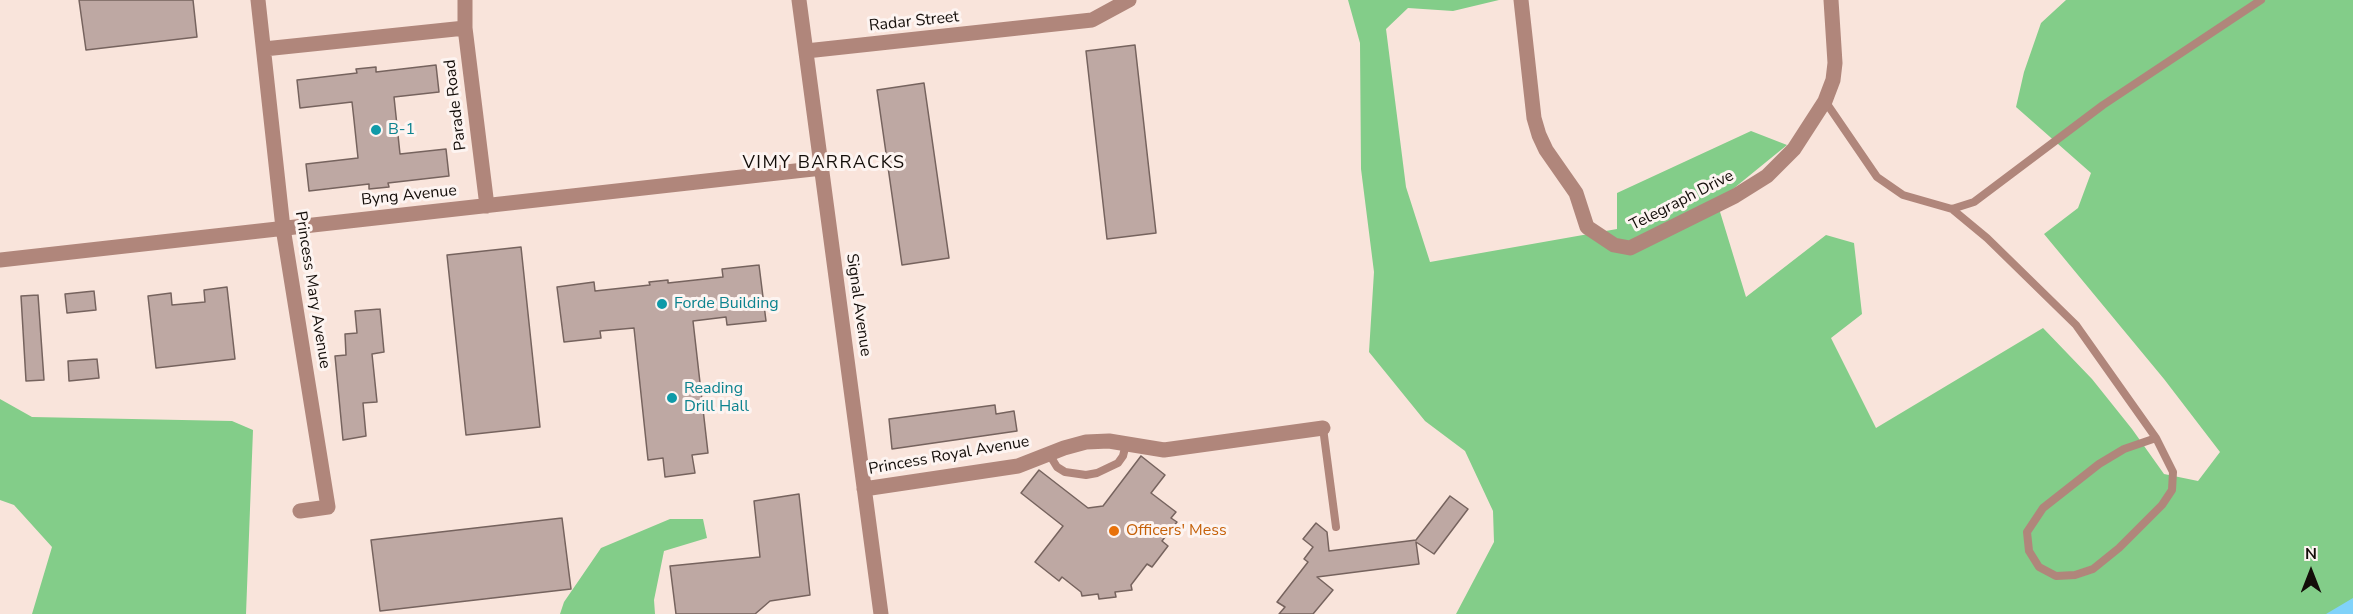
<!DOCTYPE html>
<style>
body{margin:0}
#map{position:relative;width:2353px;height:614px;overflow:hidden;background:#f9e4db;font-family:"Nunito Sans",sans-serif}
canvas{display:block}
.north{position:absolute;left:2281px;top:542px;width:60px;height:60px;-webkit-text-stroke:4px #fdf4f1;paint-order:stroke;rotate:0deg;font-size:16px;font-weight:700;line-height:24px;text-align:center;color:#130d09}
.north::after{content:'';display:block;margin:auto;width:21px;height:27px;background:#130d09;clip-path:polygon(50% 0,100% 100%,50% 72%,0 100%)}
</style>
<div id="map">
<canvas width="2353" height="614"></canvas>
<div class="north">N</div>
</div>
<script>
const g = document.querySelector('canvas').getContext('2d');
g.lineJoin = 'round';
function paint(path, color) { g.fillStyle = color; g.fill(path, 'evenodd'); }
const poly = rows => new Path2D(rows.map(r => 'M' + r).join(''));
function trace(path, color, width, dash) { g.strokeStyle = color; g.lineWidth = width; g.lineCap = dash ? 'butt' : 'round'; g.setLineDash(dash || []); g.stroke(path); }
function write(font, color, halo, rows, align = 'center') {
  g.font = font + ' "Nunito Sans",sans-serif'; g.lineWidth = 6; g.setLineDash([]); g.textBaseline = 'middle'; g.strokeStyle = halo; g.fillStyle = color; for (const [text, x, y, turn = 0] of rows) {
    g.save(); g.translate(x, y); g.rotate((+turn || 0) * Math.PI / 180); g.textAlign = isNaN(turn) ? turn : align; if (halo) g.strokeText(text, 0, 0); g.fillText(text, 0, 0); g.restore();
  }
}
paint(poly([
 [1348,0,1499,0,1453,11,1408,8,1386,29,1406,187,1430,262,1617,229,1617,193,1751,131,1787,145,1717,202,1746,297,1826,235,1854,243,1862,314,1831,338,1876,428,2043,328,2092,379,2132,429,2164,474,2198,481,2220,452,2164,379,2044,234,2078,208,2091,173,2016,107,2024,72,2041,23,2066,0,2353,0,2353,602,2341,614,1456,614,1494,542,1493,511,1465,451,1425,421,1369,352,1374,272,1361,169,1360,43],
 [0,399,32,417,232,421,253,430,246,614,32,614,52,547,14,505,0,500],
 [670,519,703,519,707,538,664,551,654,600,655,614,560,614,564,602,601,548]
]), '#83cd89');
paint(poly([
 [2353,598,2353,614,2326,614]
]), '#80d2f9');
const building = poly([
 [79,0,193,0,197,37,86,50,79,0],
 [1135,45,1156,233,1107,239,1086,51,1135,45],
 [436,65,439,92,394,97,400,154,446,149,449,176,388,183,389,187,369,189,369,184,309,191,306,164,358,158,354,120,352,102,300,108,297,80,357,73,356,69,376,67,376,72,436,65],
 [924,83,949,258,902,265,877,90,924,83],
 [521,247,540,427,466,435,447,255,521,247],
 [759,265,766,321,727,325,726,317,693,321,708,453,692,455,695,473,665,477,663,458,648,460,634,328,600,331,601,338,564,342,557,287,594,282,595,291,650,285,649,282,668,280,668,283,723,277,722,269,759,265],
 [227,287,235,359,156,368,148,296,171,293,172,305,205,302,204,290,227,287],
 [94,291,96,310,67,313,65,294,94,291],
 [38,295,44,380,26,381,21,296,38,295],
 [380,309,384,352,372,354,377,402,363,403,366,436,343,440,335,356,346,355,345,334,357,333,355,311,380,309],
 [97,359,99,378,69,381,68,361,97,359],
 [995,405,996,414,1014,411,1017,431,892,449,889,419,995,405],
 [1141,456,1165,475,1151,493,1176,512,1171,518,1177,522,1162,541,1168,546,1152,567,1147,564,1131,585,1132,590,1115,592,1116,597,1099,599,1098,594,1082,596,1081,592,1062,577,1059,581,1035,562,1063,526,1021,493,1039,470,1088,508,1103,506,1141,456],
 [799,494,810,595,770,601,755,614,676,614,670,566,760,557,754,501,799,494],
 [1450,496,1468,509,1434,554,1416,542,1419,564,1317,577,1333,590,1313,614,1279,614,1285,607,1277,602,1308,562,1304,559,1313,547,1303,539,1316,523,1327,532,1329,551,1416,540,1450,496],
 [562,518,571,589,380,611,371,540,562,518]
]);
paint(building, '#bea8a3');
trace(building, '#76635e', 1.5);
trace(poly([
 [1825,101,1877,177,1903,195,1952,209,1974,202,2103,105,2261,0],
 [1952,209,1987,238,2076,325,2156,438,2173,472,2172,490,2162,505,2119,548,2093,569,2075,575,2056,576,2039,567,2029,551,2027,532,2043,508,2099,464,2124,449,2156,438],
 [1323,428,1336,527],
 [1049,454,1057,467,1065,472,1086,475,1097,473,1118,463,1123,456,1126,444]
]), '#b0867b', 8);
trace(poly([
 [258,0,283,228,328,507,300,511],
 [465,0,465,28,487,206],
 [799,0,881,614],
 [1521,0,1534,118,1539,135,1546,150,1576,193,1587,227,1614,245,1630,248,1735,196,1767,176,1794,149,1825,101,1833,80,1835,63,1831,0],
 [264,49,465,28],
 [806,51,1092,20,1129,0],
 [0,260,822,168],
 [864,489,1018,466,1064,448,1086,442,1109,441,1164,450,1323,428]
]), '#b0867b', 15);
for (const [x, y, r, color] of [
 [376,130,6,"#0f9aa8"],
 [662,304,6,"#0f9aa8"],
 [672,398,6,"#0f9aa8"],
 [1114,531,6,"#e8710a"]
]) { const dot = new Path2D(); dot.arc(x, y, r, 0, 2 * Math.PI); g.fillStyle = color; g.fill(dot); trace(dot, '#fdf4f1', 2); }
write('16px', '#130d09', '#fdf4f1', [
 ["Radar Street",914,22,-6],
 ["Parade Road",456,105,-97],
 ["Byng Avenue",409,196,-6],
 ["Telegraph Drive",1682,201,-27],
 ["Princess Mary Avenue",312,290,81],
 ["Signal Avenue",858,305,82],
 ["Princess Royal Avenue",949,456,-10]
]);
write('16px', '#0d838f', '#fdf4f1', [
 ["B-1",388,130],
 ["Forde Building",674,304],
 ["Reading",684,389],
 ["Drill Hall",684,407]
], 'left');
write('16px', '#c56008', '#fdf4f1', [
 ["Officers' Mess",1126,531]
], 'left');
g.letterSpacing = '1.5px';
write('18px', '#130d09', '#fdf4f1', [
 ["VIMY BARRACKS",824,164]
]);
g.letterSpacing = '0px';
</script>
